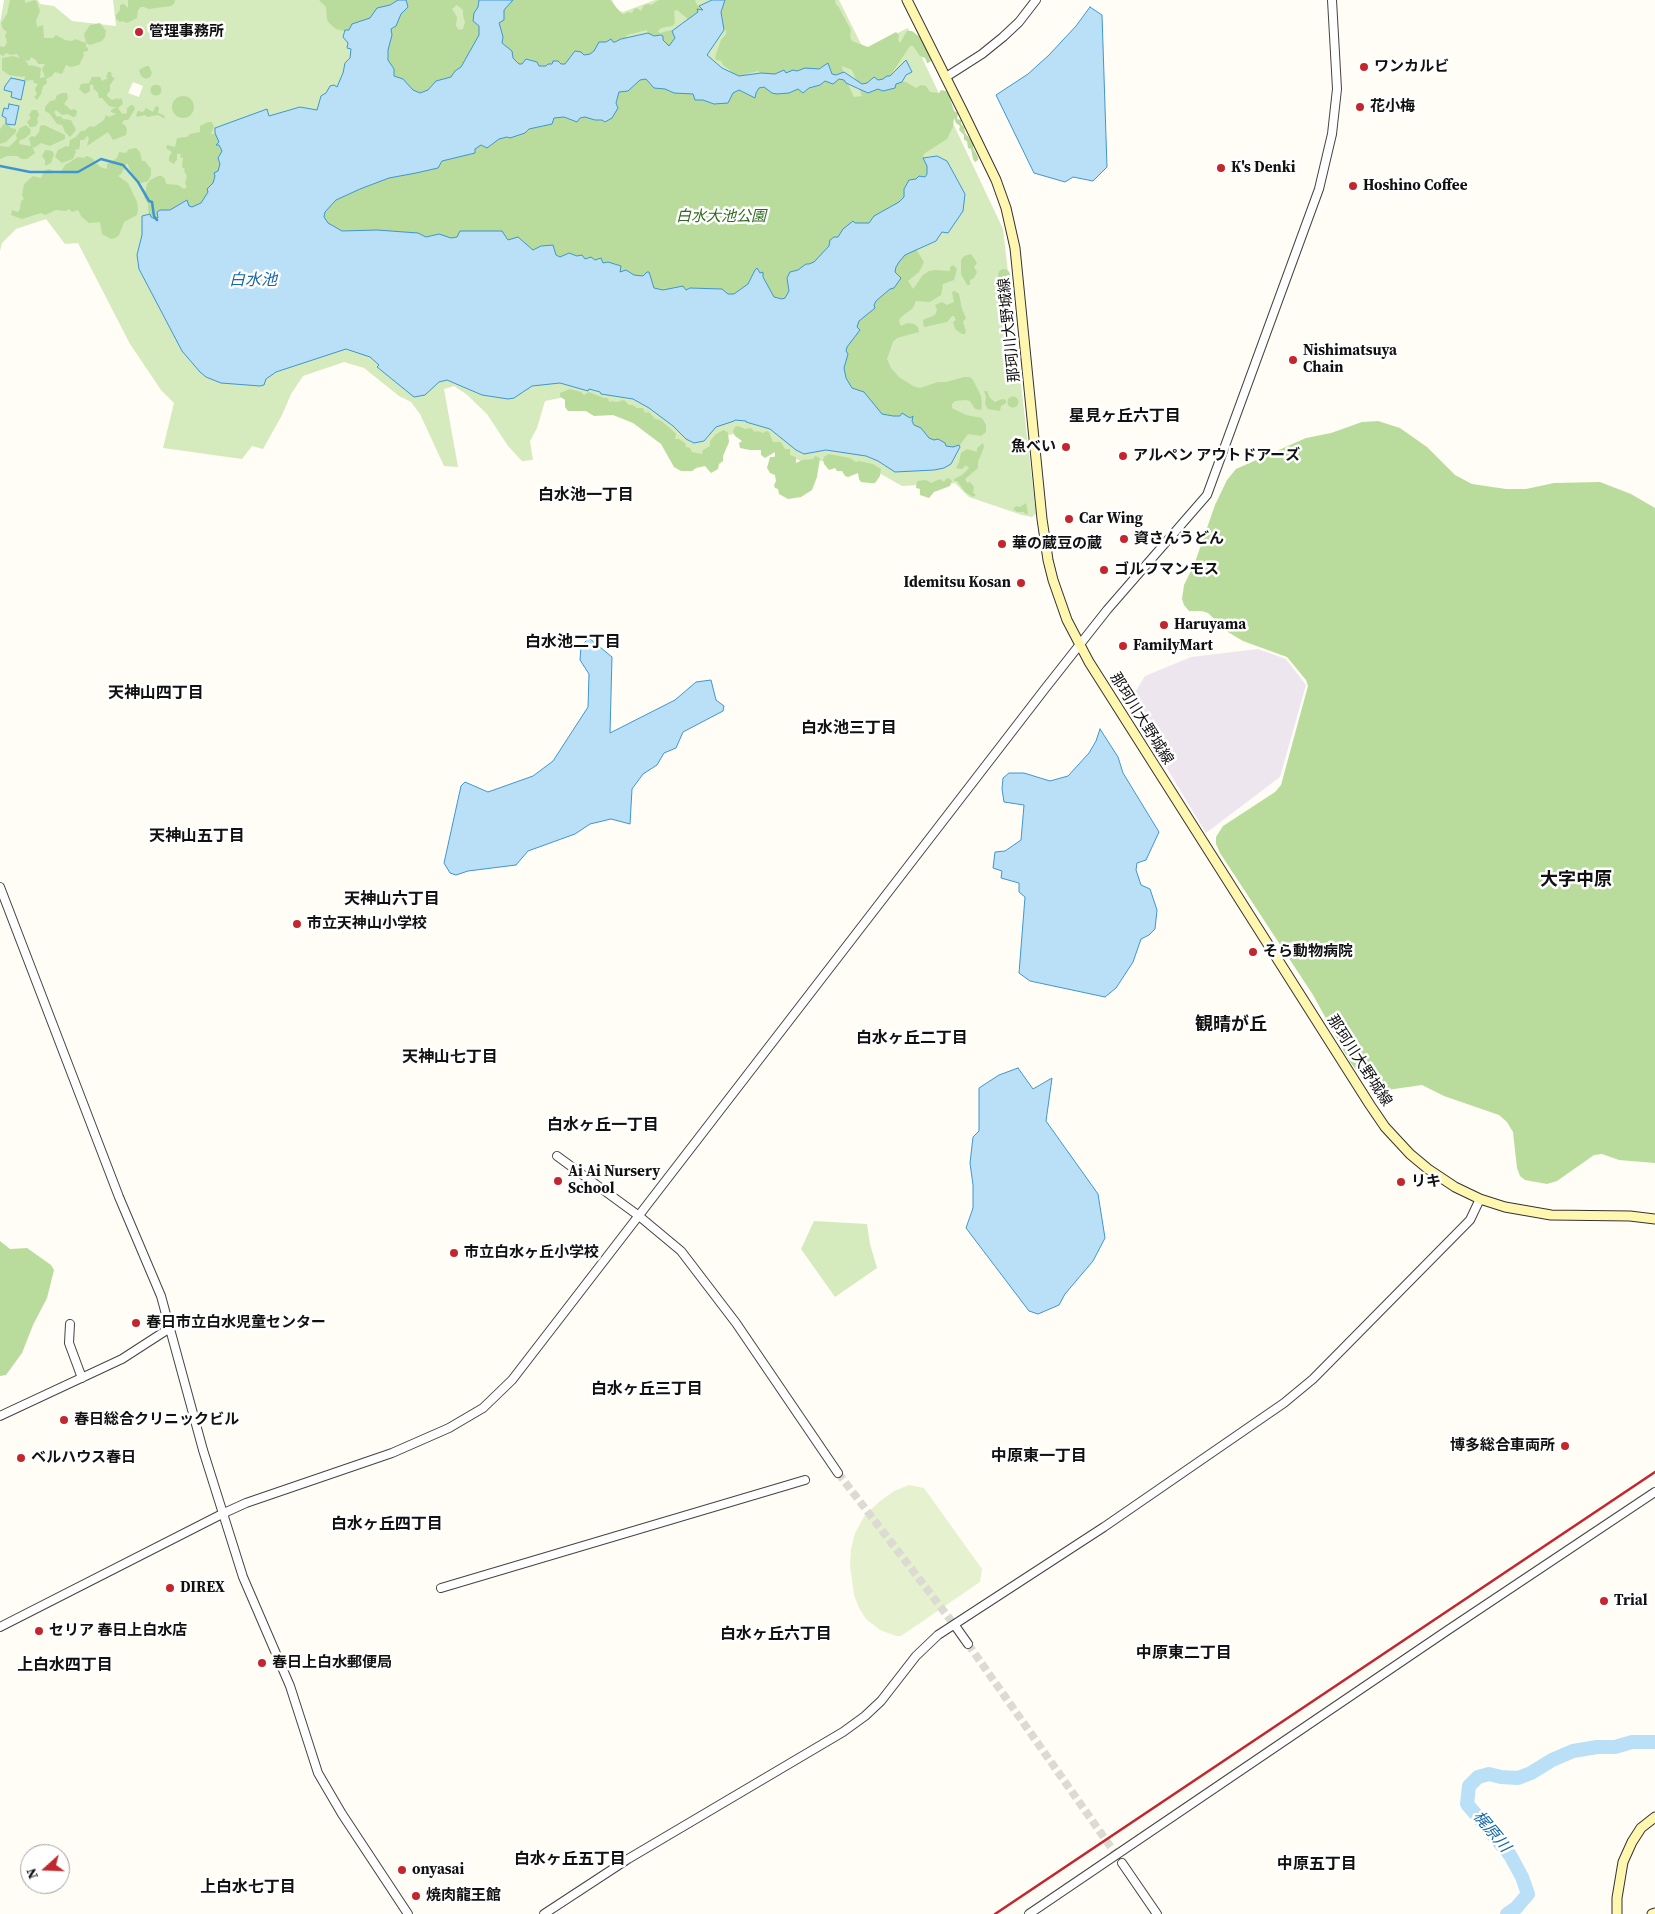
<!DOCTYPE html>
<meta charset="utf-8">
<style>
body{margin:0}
#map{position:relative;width:1655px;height:1914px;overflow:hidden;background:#fffdf5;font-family:"Source Serif 4",serif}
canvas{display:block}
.north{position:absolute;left:20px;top:1844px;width:50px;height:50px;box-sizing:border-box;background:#fff;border:1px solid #a0a0a0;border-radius:50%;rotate:250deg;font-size:14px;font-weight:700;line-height:20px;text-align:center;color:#111}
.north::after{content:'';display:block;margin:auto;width:18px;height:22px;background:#c4262e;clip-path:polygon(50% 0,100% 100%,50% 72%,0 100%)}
</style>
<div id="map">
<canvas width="1655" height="1914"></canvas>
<div class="north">N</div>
</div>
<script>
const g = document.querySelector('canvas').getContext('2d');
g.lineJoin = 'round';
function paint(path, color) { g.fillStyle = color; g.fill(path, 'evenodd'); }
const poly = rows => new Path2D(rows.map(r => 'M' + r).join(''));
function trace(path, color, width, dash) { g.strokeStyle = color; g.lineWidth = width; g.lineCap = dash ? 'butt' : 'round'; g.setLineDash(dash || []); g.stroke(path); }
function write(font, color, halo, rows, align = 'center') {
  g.font = font + ' "Source Serif 4","Noto Sans JP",serif'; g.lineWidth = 5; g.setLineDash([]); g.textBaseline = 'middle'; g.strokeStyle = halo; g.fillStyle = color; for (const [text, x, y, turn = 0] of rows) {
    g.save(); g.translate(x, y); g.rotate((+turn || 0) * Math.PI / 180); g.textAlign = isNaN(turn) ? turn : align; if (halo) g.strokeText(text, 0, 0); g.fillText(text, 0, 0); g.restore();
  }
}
paint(poly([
 [1258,649,1286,659,1306,685,1280,777,1206,833,1128,704,1145,676,1191,657]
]), '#eee6ef');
paint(poly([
 [4,0,38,0,40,4,54,6,72,21,116,26,113,0,612,0,617,10,623,12,655,0,839,0,863,48,867,48,908,28,1003,229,1036,514,1032,517,1022,515,969,497,955,483,902,486,881,474,817,460,804,462,788,456,753,432,727,435,707,459,687,462,640,419,592,402,560,398,545,401,537,428,530,441,533,460,522,461,508,446,487,414,466,394,454,386,444,389,458,467,444,466,420,414,411,402,399,396,364,368,344,362,303,376,291,394,282,415,263,449,252,446,242,459,163,448,174,403,161,390,130,344,78,243,65,244,46,219,16,229,2,243,0,251,0,23],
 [133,82,143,86,139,97,128,93],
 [814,1221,867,1224,870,1244,877,1268,835,1297,801,1249]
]), '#d5ebbd');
paint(poly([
 [10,0,25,0,25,3,35,0,37,2,40,11,36,21,37,27,43,25,44,38,53,38,56,35,65,40,72,41,75,39,86,43,84,34,90,25,100,23,106,31,105,37,102,41,90,45,86,43,86,47,88,48,88,51,83,52,84,55,79,65,71,67,66,65,62,74,55,72,52,76,46,79,47,83,43,86,41,94,37,100,34,97,37,94,35,89,38,84,34,83,33,80,24,81,25,76,22,77,9,75,2,70,2,58,13,56,20,58,17,54,11,55,6,53,3,56,0,54,0,46,4,47,7,43,5,35,7,32,3,29,1,23,7,14],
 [31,57,36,60,38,64,45,64,42,69,45,77,40,78,41,68,31,65,29,66,25,60,29,61],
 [128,0,175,0,174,4,171,6,149,9,144,7,141,7,138,10,137,18,127,23,122,21,120,22,116,19,116,15,120,10,120,5,124,4,128,8],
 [319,0,398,0,380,10,371,21,348,32,336,29,329,23,327,20,326,7],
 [404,0,481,0,479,44,460,71,427,94,415,94,393,81,385,57,390,27],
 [457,5,463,10,463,16,465,22,463,29,459,30,456,26,457,17,452,9],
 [508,0,610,0,622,14,625,14,627,12,632,13,634,9,637,8,641,11,644,5,649,4,651,5,659,0,695,0,697,5,706,9,689,20,677,10,674,11,675,23,672,26,661,28,658,31,660,33,671,30,676,31,676,45,668,49,648,36,647,30,627,35,625,40,600,45,594,55,568,65,549,68,522,67,512,63,500,44,497,23],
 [724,0,835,0,836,5,838,6,851,30,850,36,852,41,868,47,896,32,899,35,898,40,900,43,907,31,912,31,921,38,931,60,930,62,927,63,925,58,920,56,913,46,910,46,892,73,891,78,867,85,861,85,857,82,852,70,842,66,844,75,832,75,823,70,766,77,758,71,746,74,742,78,732,76,730,70,723,65,721,61,716,60,715,57,721,40,726,34,726,30,722,27,718,11],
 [146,66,149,66,152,73,150,77,146,79,141,76,139,70],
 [108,72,111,72,112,77,115,78,110,85,110,91,107,94,107,96,112,100,117,98,118,100,120,98,122,99,123,104,118,108,122,114,127,113,127,108,131,105,134,106,135,109,128,120,124,120,122,124,125,125,127,129,126,135,113,140,108,132,87,146,89,138,87,136,84,140,80,140,80,146,79,149,75,150,76,152,73,159,62,163,55,157,58,150,66,146,69,147,70,140,76,137,81,131,84,131,90,126,94,127,104,120,106,115,109,117,116,114,111,112,111,110,114,108,118,108,109,106,102,98,99,98,98,93,93,88,94,86,90,84,90,91,85,94,79,89,81,84,89,83,92,77,100,77,102,81,108,78,106,77],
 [638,75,744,86,825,77,845,78,854,97,862,96,859,88,897,81,906,82,916,88,921,85,926,86,930,92,939,93,941,90,946,91,949,95,954,111,958,113,957,119,961,120,961,124,964,127,965,133,974,144,973,148,978,157,978,160,975,162,973,159,971,149,968,148,967,141,964,140,964,135,959,130,960,126,956,123,954,118,953,127,947,139,925,153,923,156,930,169,927,177,904,201,831,248,791,287,788,299,778,302,751,283,735,296,648,295,452,243,351,237,325,228,319,212,334,197,617,88],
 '150.5 90a5.5 5.5 0 1 1 11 0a5.5 5.5 0 1 1-11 0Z',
 [62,93,67,93,68,98,64,104,71,110,74,109,77,111,76,116,73,117,68,114,62,115,56,110,54,112,57,117,60,116,63,119,71,120,76,130,70,137,65,132,62,125,57,124,50,114,45,111,45,107,50,101,55,100,57,95],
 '172 107a11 11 0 1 1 22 0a11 11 0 1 1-22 0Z',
 [157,106,159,108,158,113,164,115,165,119,158,115,147,117,145,115,137,117,136,115,138,111,143,112,146,108,153,112,155,107],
 [32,110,37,110,39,115,37,119,38,122,36,126,33,127,30,127,27,122,31,118,29,115],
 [208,122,212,122,214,127,211,134,217,134,224,153,222,166,205,202,195,209,154,223,149,221,148,204,144,197,147,184,150,180,158,176,162,176,165,179,166,184,178,185,184,189,187,187,185,183,187,176,184,171,185,169,182,167,183,158,180,157,181,154,177,154,177,159,174,164,172,163,169,161,169,157,172,152,166,148,167,145,175,147,177,138,187,137,190,134,200,132,200,126],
 [8,123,11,128,16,129,16,132,6,142,0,144,0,129,4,124],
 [26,125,31,130,30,134,24,139,20,140,19,144,31,146,29,138,32,136,35,137,39,132,40,126,44,125,65,135,65,139,50,146,41,143,34,148,32,146,35,153,27,159,22,159,17,156,7,156,0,159,0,146,9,147,17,139,16,135,20,128],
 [136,148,140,152,142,161,145,161,151,169,151,175,148,181,142,183,135,181,127,163,121,174,118,176,128,183,137,202,138,210,137,215,124,222,119,235,115,238,111,239,102,234,100,222,89,223,81,216,78,210,72,212,69,209,66,211,56,210,45,215,41,213,22,219,11,215,12,210,18,212,20,209,21,201,24,199,22,195,24,184,33,176,41,178,44,171,49,169,52,170,54,174,60,173,65,165,78,157,84,158,86,156,92,158,100,167,107,169,107,164,117,158,119,152,126,153,129,149],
 [45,150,52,151,54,154,51,163,45,166,45,160,42,156],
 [916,249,924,262,919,272,908,281,913,289,923,275,929,271,936,270,950,271,950,267,953,265,957,269,954,280,943,284,941,295,930,302,916,301,913,308,900,318,899,322,901,326,907,323,914,324,918,327,919,332,897,338,893,342,887,359,891,368,899,377,913,386,920,388,938,382,946,382,964,377,970,377,973,380,981,396,982,406,981,410,975,409,970,401,966,400,955,401,952,404,952,408,966,415,982,418,986,425,986,432,981,436,968,434,957,449,949,450,882,416,848,385,841,370,843,351,855,327,906,251],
 [971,254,977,263,974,267,977,272,974,278,970,280,970,285,967,285,961,274,961,260,964,256],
 '998 275a6 6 0 1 1 12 0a6 6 0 1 1-12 0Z',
 [955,291,959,294,962,309,966,318,963,322,966,331,965,334,962,334,955,329,953,322,956,320,954,316,952,316,947,322,924,327,923,320,935,315,937,310,935,305,942,302,947,305,954,302,952,292],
 [570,389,581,392,584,395,589,392,604,398,608,398,609,402,612,401,617,402,624,400,629,405,633,405,637,408,643,408,645,413,649,412,655,419,660,420,671,429,676,434,675,439,679,439,685,443,686,447,690,448,692,452,702,454,703,450,710,446,710,441,716,434,724,430,728,433,729,442,723,456,723,461,719,464,718,469,711,473,705,466,696,468,692,471,681,471,674,467,661,444,633,423,613,415,594,416,586,411,568,411,565,407,565,400,560,396,560,393],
 [984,391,987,391,990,398,995,402,1002,399,1006,400,1006,403,1001,406,1000,411,988,409,985,404,986,397],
 '1007.5 402a5.5 5.5 0 1 1 11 0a5.5 5.5 0 1 1-11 0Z',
 [1378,421,1400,428,1427,447,1455,475,1472,484,1506,489,1526,489,1554,483,1600,482,1631,494,1655,508,1655,1163,1619,1160,1602,1154,1594,1155,1557,1181,1547,1184,1525,1180,1520,1176,1517,1168,1513,1132,1507,1122,1499,1115,1444,1096,1422,1085,1387,1090,1366,1082,1350,1062,1313,995,1220,853,1216,844,1216,837,1223,826,1275,792,1281,785,1308,686,1306,680,1287,657,1243,641,1228,632,1208,613,1202,611,1189,611,1184,605,1182,599,1184,585,1194,565,1215,505,1227,480,1236,469,1306,438,1331,433,1362,422],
 [738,426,745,429,751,428,755,432,757,431,763,433,767,431,769,432,773,442,781,442,785,449,790,449,790,455,796,457,796,463,802,460,813,459,815,456,820,458,817,477,812,490,801,497,788,499,779,494,778,489,775,488,774,485,776,481,775,475,770,473,767,468,770,457,774,457,775,456,775,452,765,458,761,455,761,450,750,450,740,448,739,443,742,441,735,436,733,431,735,427],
 [983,443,984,447,978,462,978,468,965,479,967,483,970,482,974,487,973,493,976,495,973,497,965,492,957,481,954,481,954,479,962,475,969,468,966,465,962,469,956,468,959,462,961,453,967,449,977,452,977,448],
 [829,454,850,458,856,462,859,461,873,464,881,469,880,476,875,483,870,483,861,482,859,479,858,473,848,477,845,476,842,471,837,471,835,468,829,470,824,464,823,459,825,456],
 [949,478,952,481,950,486,934,492,929,498,920,495,920,489,916,488,917,481,926,480,931,483,940,479,944,482,946,479],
 [1026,503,1028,514,1025,514,1024,512,1017,512,1013,509,1016,506,1020,507],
 [0,1241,10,1249,27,1248,51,1265,54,1270,47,1298,33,1325,22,1353,6,1375,0,1376]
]), '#b9dc9c');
paint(poly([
 [909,1485,924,1488,982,1569,980,1582,901,1636,896,1636,880,1630,866,1619,859,1608,854,1595,850,1566,851,1549,855,1533,865,1515,879,1502,894,1491]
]), '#e6f2cf');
const water = poly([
 [398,0,406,0,408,7,401,14,396,26,391,29,392,35,388,50,388,60,394,69,394,76,403,79,413,90,420,93,428,90,436,81,451,77,455,71,461,67,479,35,479,26,473,21,474,13,478,7,479,0,513,0,504,10,504,20,499,23,500,26,503,37,502,43,512,51,513,58,519,64,522,64,526,59,537,62,539,66,546,66,548,64,552,64,553,61,558,61,561,64,565,64,575,51,581,52,584,55,590,54,594,51,599,42,606,42,611,39,613,42,615,42,621,39,648,33,654,36,661,35,663,36,663,40,669,46,675,38,672,31,676,28,698,12,697,9,703,10,699,6,712,0,725,0,721,12,724,30,707,55,722,68,739,76,761,73,775,74,784,70,786,73,793,70,797,71,805,68,819,69,828,63,832,74,836,75,844,72,862,84,867,83,874,77,878,80,883,79,887,76,890,76,906,60,912,72,906,75,902,82,896,84,895,88,883,91,878,89,868,93,846,83,844,80,839,79,833,84,825,81,820,85,809,88,803,93,798,89,789,93,777,94,772,93,764,87,759,88,756,93,755,98,739,90,733,93,728,103,714,104,703,100,695,100,693,94,674,93,665,89,654,88,646,79,640,80,628,91,619,92,616,103,618,108,612,118,605,122,602,120,595,120,585,117,580,118,577,122,564,117,554,118,552,124,529,129,525,133,510,138,507,137,499,139,487,148,481,145,475,149,475,153,442,161,438,168,416,173,389,178,360,189,336,200,325,212,324,217,328,223,342,231,377,230,418,233,426,237,439,234,451,238,457,237,460,231,502,231,508,240,518,237,533,250,541,246,553,245,556,255,560,257,569,253,577,256,582,255,585,259,591,257,595,260,601,258,603,263,608,262,621,266,620,272,626,270,634,275,643,276,647,272,649,272,654,288,663,290,683,286,686,290,690,288,722,289,728,294,734,294,748,284,755,270,757,268,760,273,763,272,763,277,774,297,782,299,785,298,789,291,787,278,790,272,798,270,806,264,809,264,814,262,829,246,830,240,834,237,838,237,843,229,853,221,855,223,869,223,874,216,899,202,904,197,904,189,909,180,916,179,919,176,925,177,927,174,927,166,923,158,937,156,947,161,965,194,963,211,948,233,942,232,936,241,905,255,899,262,896,267,895,272,901,278,894,288,890,289,876,301,874,305,875,308,859,321,857,327,860,330,847,347,846,351,848,354,844,368,846,378,852,388,864,392,882,414,893,416,900,416,902,413,910,418,913,416,912,421,914,425,921,428,929,438,934,440,938,439,945,443,946,446,953,447,959,445,960,447,951,464,944,468,934,470,895,472,878,461,866,456,826,450,804,454,796,450,770,429,746,422,746,421,735,420,734,421,716,427,704,441,694,443,686,439,673,426,649,408,633,399,601,394,600,392,589,389,588,391,560,383,532,386,514,398,508,399,482,395,447,380,439,382,425,395,414,397,377,367,379,365,370,357,346,349,276,372,266,379,264,385,260,386,221,383,206,377,200,372,182,351,139,269,137,255,142,235,142,216,150,214,151,217,155,219,158,218,157,212,160,210,170,210,187,200,189,206,192,207,201,203,208,192,207,189,213,183,215,176,214,173,218,171,220,164,218,158,222,151,219,145,216,145,219,142,215,133,215,128,267,109,269,116,300,107,317,110,321,96,326,93,330,86,334,85,337,87,343,73,345,63,350,58,351,49,347,48,348,43,343,37,345,30,349,30,352,24,370,18,377,8,390,5,398,0],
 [1090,7,1102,15,1107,167,1093,181,1073,177,1065,182,1034,173,996,95,1028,74,1049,55,1076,26,1090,7],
 [11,78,25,81,21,100,11,97,12,92,4,90,5,86,11,78],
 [9,104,19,106,15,125,6,124,6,118,2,116,4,108,8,109,9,104],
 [589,638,612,657,610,733,675,700,696,682,711,680,716,700,724,706,723,711,683,732,676,748,664,753,657,765,643,774,632,789,630,824,611,819,590,824,575,834,528,851,516,865,468,871,456,875,450,873,444,863,461,786,465,782,488,792,533,776,553,761,588,707,589,674,580,660,581,646,589,638],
 [1100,729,1118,757,1123,773,1159,832,1146,860,1137,863,1136,870,1141,885,1150,889,1157,910,1155,929,1149,935,1141,939,1133,962,1116,988,1105,997,1030,981,1019,973,1025,897,1019,892,1019,883,1001,878,1002,871,993,868,995,852,1005,851,1021,840,1024,805,1004,802,1002,789,1003,778,1009,773,1024,773,1050,781,1068,776,1089,753,1096,741,1100,729],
 [1018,1068,1033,1089,1052,1078,1046,1121,1098,1194,1105,1238,1093,1261,1065,1294,1059,1305,1038,1314,1029,1311,966,1228,973,1208,973,1185,970,1163,973,1137,979,1131,979,1088,999,1075,1018,1068]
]);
paint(water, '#b9e0f7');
trace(water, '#3f96cf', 1);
trace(poly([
 [0,166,30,172,78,172,101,159,123,165,138,182,149,201,152,202,154,216,157,220]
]), '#3f96cf', 2.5);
trace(poly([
 [1507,1914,1516,1908,1528,1894,1522,1877,1510,1855,1467,1804,1469,1786,1478,1777,1489,1774,1501,1777,1518,1778,1531,1773,1552,1760,1573,1751,1597,1747,1615,1747,1632,1742,1655,1742]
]), '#b9e0f7', 14);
trace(poly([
 [838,1473,956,1627],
 [968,1644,1122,1863]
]), '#dbdad3', 8, [8, 4]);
const tertiary = poly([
 [946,77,982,54,1003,37,1019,22,1036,0],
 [0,887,119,1197,161,1296,203,1450,243,1577,290,1686,318,1773,342,1814,408,1914],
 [557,1156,639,1216,681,1251,736,1323,838,1473],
 [70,1324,69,1343,82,1378],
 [0,1416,122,1359,170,1328],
 [441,1588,805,1480],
 [0,1627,224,1513,246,1503,392,1453,449,1428,483,1408,512,1380,1044,690,1107,610,1207,495,1319,189,1332,134,1337,89,1332,0],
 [956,1627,968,1644],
 [1122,1863,1157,1914],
 [544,1914,628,1859,843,1732,865,1716,881,1701,916,1656,938,1635,1104,1527,1284,1403,1313,1379,1470,1220,1480,1199],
 [1029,1914,1448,1630,1655,1492]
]);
const secondary = poly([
 [907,0,964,114,996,180,1006,208,1015,248,1042,519,1048,560,1053,580,1067,620,1089,662,1370,1105,1385,1127,1410,1154,1428,1169,1455,1187,1480,1199,1505,1207,1551,1215,1630,1216,1655,1219],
 [1617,1914,1617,1898,1623,1862,1632,1842,1641,1828,1655,1817],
 [1652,1914,1655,1913]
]);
trace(tertiary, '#444', 10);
trace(secondary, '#333', 11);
trace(tertiary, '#fff', 8);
trace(secondary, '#fff6b0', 9);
trace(poly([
 [995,1914,1655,1472]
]), '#c4262e', 2.5);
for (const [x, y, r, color] of [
 [139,32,5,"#c4262e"],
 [1364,67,5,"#c4262e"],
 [1360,107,5,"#c4262e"],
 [1221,168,5,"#c4262e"],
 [1353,186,5,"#c4262e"],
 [1293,360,5,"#c4262e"],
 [1066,447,5,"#c4262e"],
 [1123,456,5,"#c4262e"],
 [1069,519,5,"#c4262e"],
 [1124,539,5,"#c4262e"],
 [1002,544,5,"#c4262e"],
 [1104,570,5,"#c4262e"],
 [1021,583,5,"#c4262e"],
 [1164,625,5,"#c4262e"],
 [1123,646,5,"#c4262e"],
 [297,924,5,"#c4262e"],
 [1253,952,5,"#c4262e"],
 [558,1181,5,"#c4262e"],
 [1401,1182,5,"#c4262e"],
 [454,1253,5,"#c4262e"],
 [136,1323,5,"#c4262e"],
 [64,1420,5,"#c4262e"],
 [1565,1446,5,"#c4262e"],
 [21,1458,5,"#c4262e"],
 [170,1588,5,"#c4262e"],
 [1604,1601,5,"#c4262e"],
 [39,1631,5,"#c4262e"],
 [262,1663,5,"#c4262e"],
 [402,1870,5,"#c4262e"],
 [416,1896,5,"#c4262e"]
]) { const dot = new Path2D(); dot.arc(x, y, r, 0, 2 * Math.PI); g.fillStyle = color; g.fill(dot); trace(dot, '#fff', 2); }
write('bold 15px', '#111', '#fff', [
 ["管理事務所",149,32],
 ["ワンカルビ",1374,67],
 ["花小梅",1370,107],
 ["K's Denki",1231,168],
 ["Hoshino Coffee",1363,186],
 ["Nishimatsuya",1303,351],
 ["Chain",1303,368],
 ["魚べい",1056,447,"right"],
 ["アルペン アウトドアーズ",1133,456],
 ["Car Wing",1079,519],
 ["資さんうどん",1134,539],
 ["華の蔵豆の蔵",1012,544],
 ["ゴルフマンモス",1114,570],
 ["Idemitsu Kosan",1011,583,"right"],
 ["Haruyama",1174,625],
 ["FamilyMart",1133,646],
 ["市立天神山小学校",307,924],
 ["そら動物病院",1263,952],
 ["Ai Ai Nursery",568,1172],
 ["School",568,1189],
 ["リキ",1411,1182],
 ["市立白水ヶ丘小学校",464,1253],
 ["春日市立白水児童センター",146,1323],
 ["春日総合クリニックビル",74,1420],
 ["博多総合車両所",1555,1446,"right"],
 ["ベルハウス春日",31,1458],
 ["DIREX",180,1588],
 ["Trial",1614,1601],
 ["セリア 春日上白水店",49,1631],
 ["春日上白水郵便局",272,1663],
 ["onyasai",412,1870],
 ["焼肉龍王館",426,1896]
], 'left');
write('italic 15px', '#2f6b1f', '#fff', [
 ["白水大池公園",721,217]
]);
write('15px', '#111', '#fff', [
 ["那珂川大野城線",1010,330,-96],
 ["那珂川大野城線",1141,719,58],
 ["那珂川大野城線",1359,1061,57]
]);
write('italic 16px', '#1768a6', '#fff', [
 ["白水池",253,281],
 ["梶原川",1491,1832,50]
]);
write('bold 16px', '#111', '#fff', [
 ["星見ヶ丘六丁目",1125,417],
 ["白水池一丁目",586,496],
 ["白水池二丁目",573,643],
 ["天神山四丁目",156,694],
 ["白水池三丁目",849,729],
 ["天神山五丁目",197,837],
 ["天神山六丁目",392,900],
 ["白水ヶ丘二丁目",912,1039],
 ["天神山七丁目",450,1058],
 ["白水ヶ丘一丁目",603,1126],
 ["白水ヶ丘三丁目",647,1390],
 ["中原東一丁目",1039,1457],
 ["白水ヶ丘四丁目",387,1525],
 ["白水ヶ丘六丁目",776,1635],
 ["中原東二丁目",1184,1654],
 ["上白水四丁目",65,1666],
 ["白水ヶ丘五丁目",570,1860],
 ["中原五丁目",1317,1865],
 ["上白水七丁目",248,1888]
]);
write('bold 18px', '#111', '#fff', [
 ["大字中原",1576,880],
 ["観晴が丘",1231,1025]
]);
</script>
